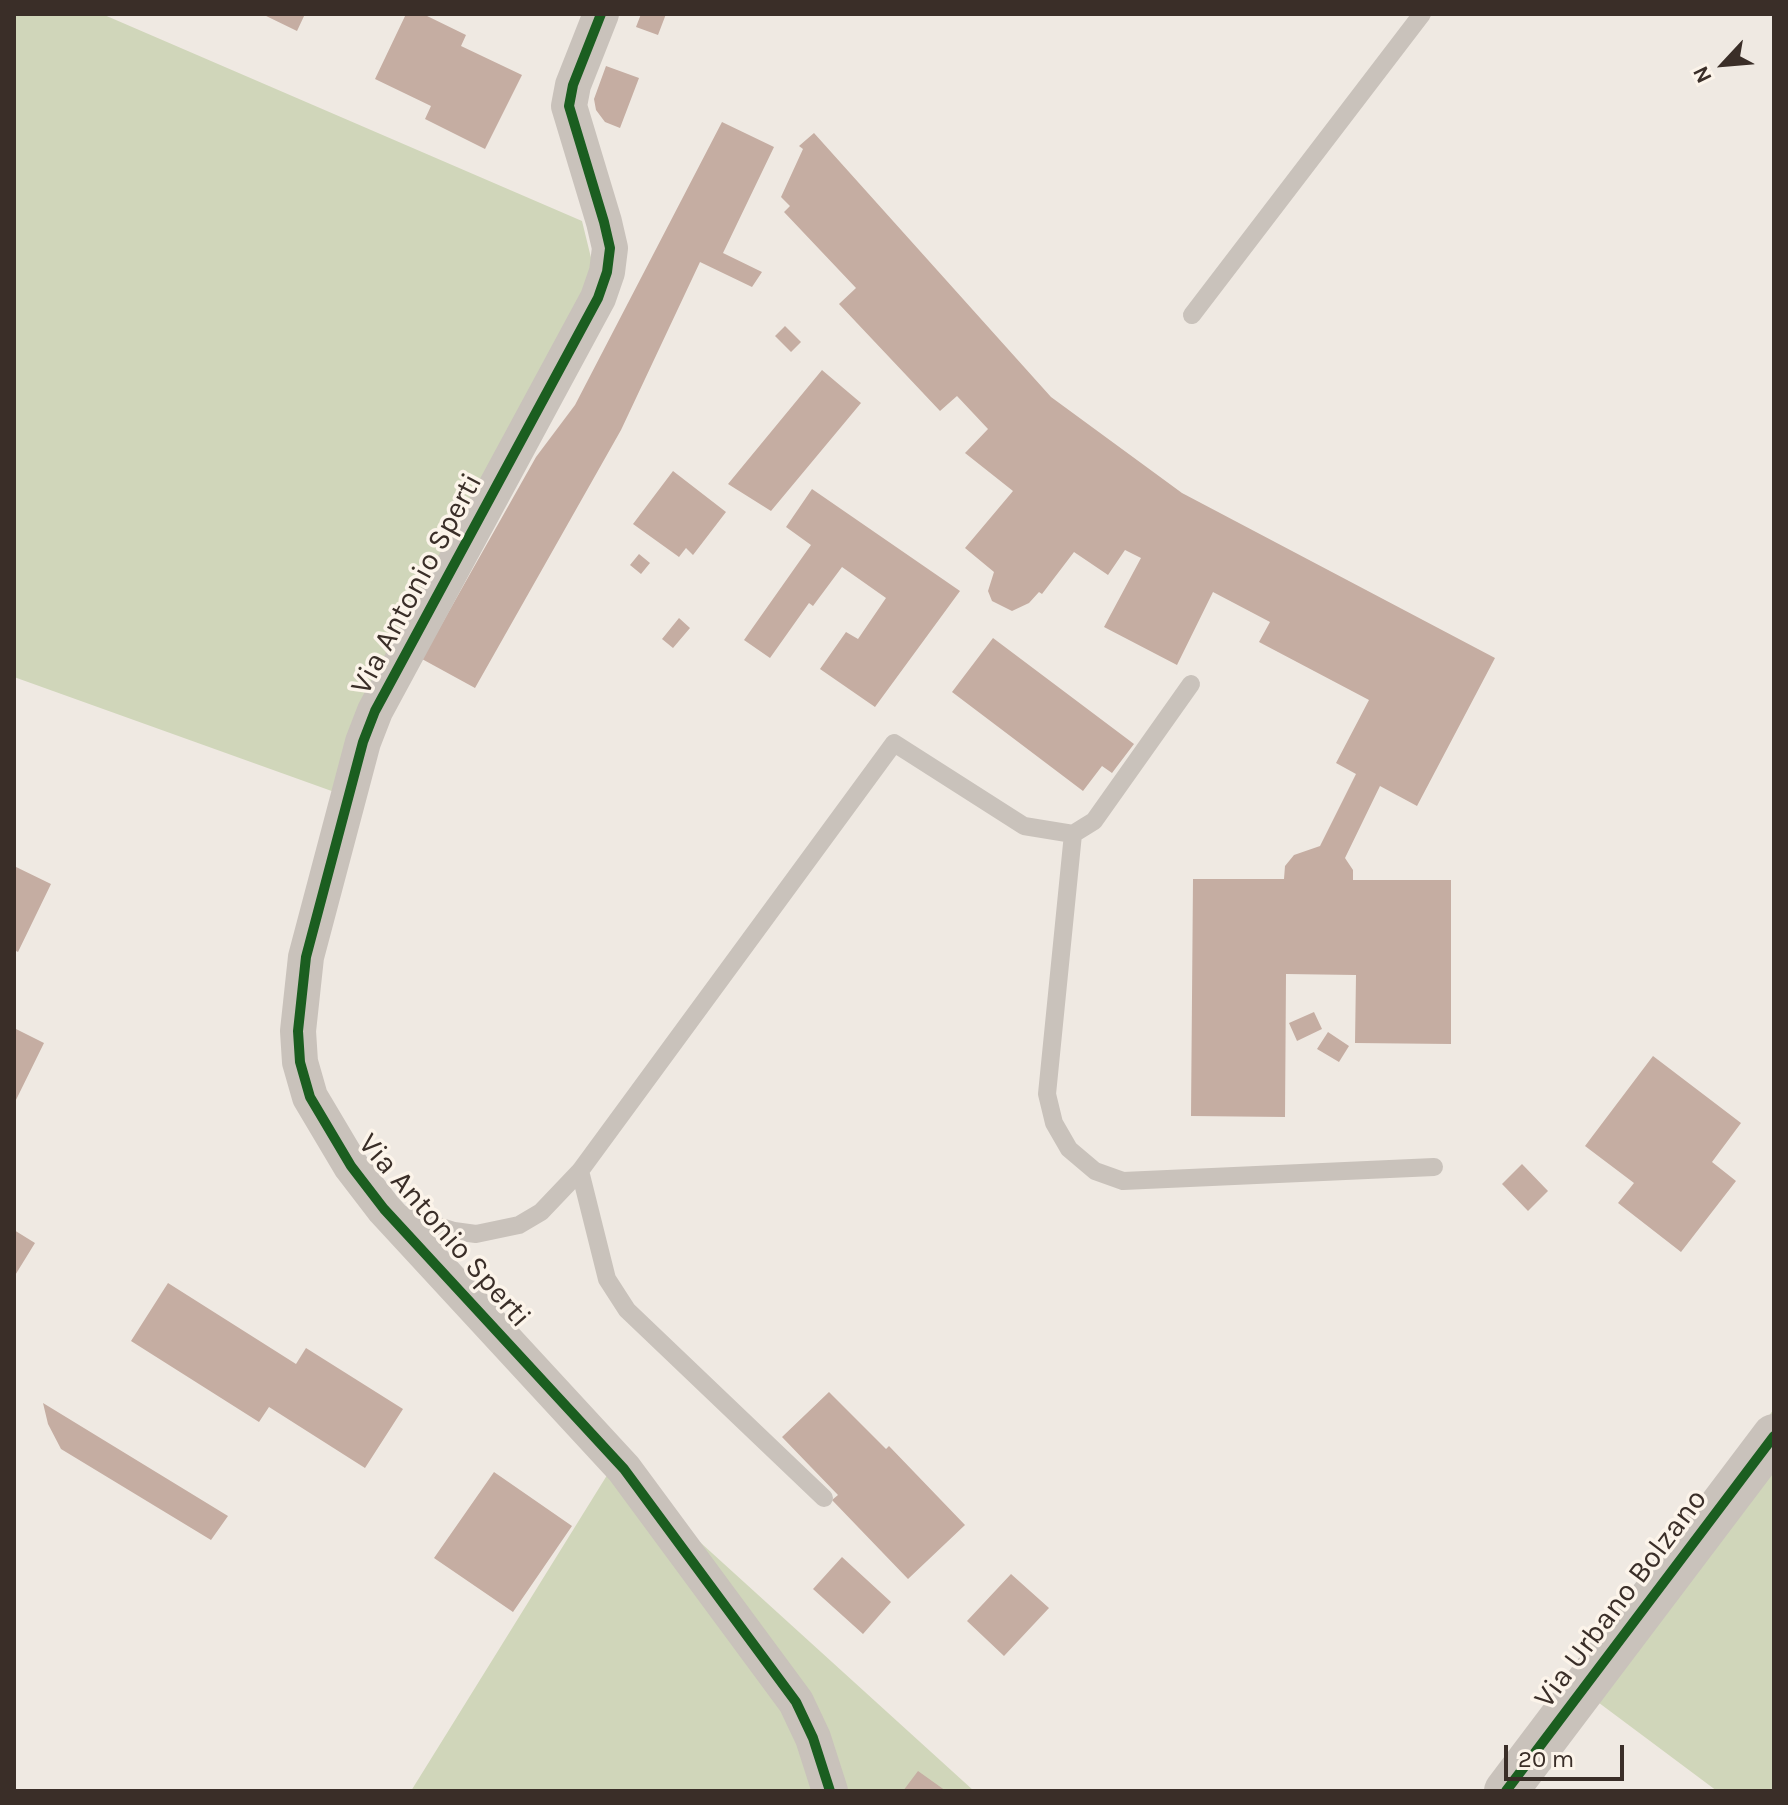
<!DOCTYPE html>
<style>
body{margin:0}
#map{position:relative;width:1788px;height:1805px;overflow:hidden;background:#efe9e2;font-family:Karla,sans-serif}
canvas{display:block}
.frame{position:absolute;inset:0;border:16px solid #3a2e28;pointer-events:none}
.north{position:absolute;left:1684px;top:24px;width:80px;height:80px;-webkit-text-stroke:6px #fcf4ea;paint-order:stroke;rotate:244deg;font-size:22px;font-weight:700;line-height:32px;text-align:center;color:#3a2e28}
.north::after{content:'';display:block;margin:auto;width:28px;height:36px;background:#3a2e28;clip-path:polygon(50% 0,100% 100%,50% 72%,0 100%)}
.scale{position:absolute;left:1504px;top:1745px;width:120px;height:36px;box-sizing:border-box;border:4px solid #3a2e28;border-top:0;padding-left:10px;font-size:24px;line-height:28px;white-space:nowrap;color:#3a2e28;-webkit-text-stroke:6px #fcf4ea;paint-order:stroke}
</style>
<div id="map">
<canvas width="1788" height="1805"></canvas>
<div class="frame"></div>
<div class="north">N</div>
<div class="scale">20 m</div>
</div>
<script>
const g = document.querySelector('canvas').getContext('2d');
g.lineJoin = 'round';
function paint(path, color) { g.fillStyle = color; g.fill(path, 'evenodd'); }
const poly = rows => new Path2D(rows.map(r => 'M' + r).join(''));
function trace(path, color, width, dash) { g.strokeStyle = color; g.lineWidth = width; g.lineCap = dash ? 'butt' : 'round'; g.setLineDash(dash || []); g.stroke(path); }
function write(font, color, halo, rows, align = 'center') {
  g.font = font + ' Karla,sans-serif'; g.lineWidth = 7; g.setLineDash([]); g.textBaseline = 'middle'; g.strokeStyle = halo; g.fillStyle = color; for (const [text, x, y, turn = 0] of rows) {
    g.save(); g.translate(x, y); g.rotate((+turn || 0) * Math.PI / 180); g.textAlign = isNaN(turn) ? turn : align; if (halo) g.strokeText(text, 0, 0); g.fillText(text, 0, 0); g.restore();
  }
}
paint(poly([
 [14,14,102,14,582,221,594,270,340,794,14,677],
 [1774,1409,1774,1791,1717,1791,1567,1679],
 [614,1464,974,1791,411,1791]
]), '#d0d6ba');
paint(poly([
 [262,14,305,14,297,31],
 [406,14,423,14,466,35,461,46,522,75,485,149,425,119,431,106,375,79],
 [641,14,666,14,658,35,636,27],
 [606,66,639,78,620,128,605,122,596,110,594,99],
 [722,122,774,147,723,253,762,272,752,287,700,262,621,430,475,688,422,659,536,457,575,405],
 [814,133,1051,397,1182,493,1495,658,1417,806,1380,786,1345,858,1353,870,1353,880,1451,880,1451,1044,1355,1043,1356,975,1286,974,1285,1117,1191,1116,1193,879,1284,879,1285,866,1294,855,1320,846,1356,774,1336,763,1369,700,1259,642,1270,622,1213,592,1177,665,1104,627,1141,558,1125,550,1108,575,1074,552,1042,594,1039,592,1029,603,1012,611,992,601,988,591,994,572,965,548,1013,491,965,453,988,429,957,396,940,411,839,304,856,288,784,212,790,206,781,197,803,149,799,146],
 [785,326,801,342,791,352,775,336],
 [822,370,861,403,771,511,728,484],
 [673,471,726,512,693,555,686,548,679,557,633,524],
 [812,489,960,591,875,707,820,669,846,632,858,639,886,598,842,567,813,606,809,603,770,658,744,640,811,545,786,527],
 [639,554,650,563,641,574,630,565],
 [679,618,690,628,673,648,662,639],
 [993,638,1134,744,1112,773,1102,766,1083,791,952,692],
 [14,866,51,884,18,952,14,950],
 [1314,1012,1322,1029,1297,1041,1289,1023],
 [14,1028,44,1043,14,1104],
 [1328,1032,1349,1046,1339,1062,1317,1049],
 [1653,1056,1741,1123,1712,1162,1736,1181,1681,1252,1618,1203,1634,1183,1585,1146],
 [1522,1164,1548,1191,1528,1211,1502,1184],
 [14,1230,35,1243,14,1277],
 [168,1283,296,1364,306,1348,403,1409,365,1468,269,1407,259,1422,131,1341],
 [829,1392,886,1449,889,1446,965,1525,908,1579,832,1500,838,1495,782,1437],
 [43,1403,228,1516,211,1540,61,1449,48,1424],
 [494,1472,572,1526,513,1612,434,1558],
 [842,1557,891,1602,863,1634,813,1589],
 [1011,1574,1049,1608,1004,1656,967,1621],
 [918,1771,946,1791,903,1791]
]), '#c5ada2');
trace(poly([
 [1192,315,1422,14],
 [1073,834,1047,1094,1054,1123,1069,1149,1095,1171,1123,1181,1434,1167],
 [580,1171,607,1279,627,1310,824,1498],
 [395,1212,454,1231,476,1234,519,1225,541,1212,580,1171,894,743,1024,826,1073,834,1094,821,1191,684]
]), '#c9c2bb', 18);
trace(poly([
 [601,14,573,85,569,106,604,222,610,248,607,272,598,298,375,711,363,742,306,957,298,1031,300,1062,310,1097,351,1166,384,1209,624,1469,796,1702,813,1738,830,1791]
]), '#c9c2bb', 36);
trace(poly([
 [1506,1791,1774,1436]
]), '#c9c2bb', 44);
trace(poly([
 [601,14,573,85,569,106,604,222,610,248,607,272,598,298,375,711,363,742,306,957,298,1031,300,1062,310,1097,351,1166,384,1209,624,1469,796,1702,813,1738,830,1791],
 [1506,1791,1774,1436]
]), '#1b5e20', 10);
write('30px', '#3a2e28', '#fcf4ea', [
 ["Via Antonio Sperti",417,584,-62],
 ["Via Antonio Sperti",444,1231,49],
 ["Via Urbano Bolzano",1621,1599,-53]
]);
</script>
